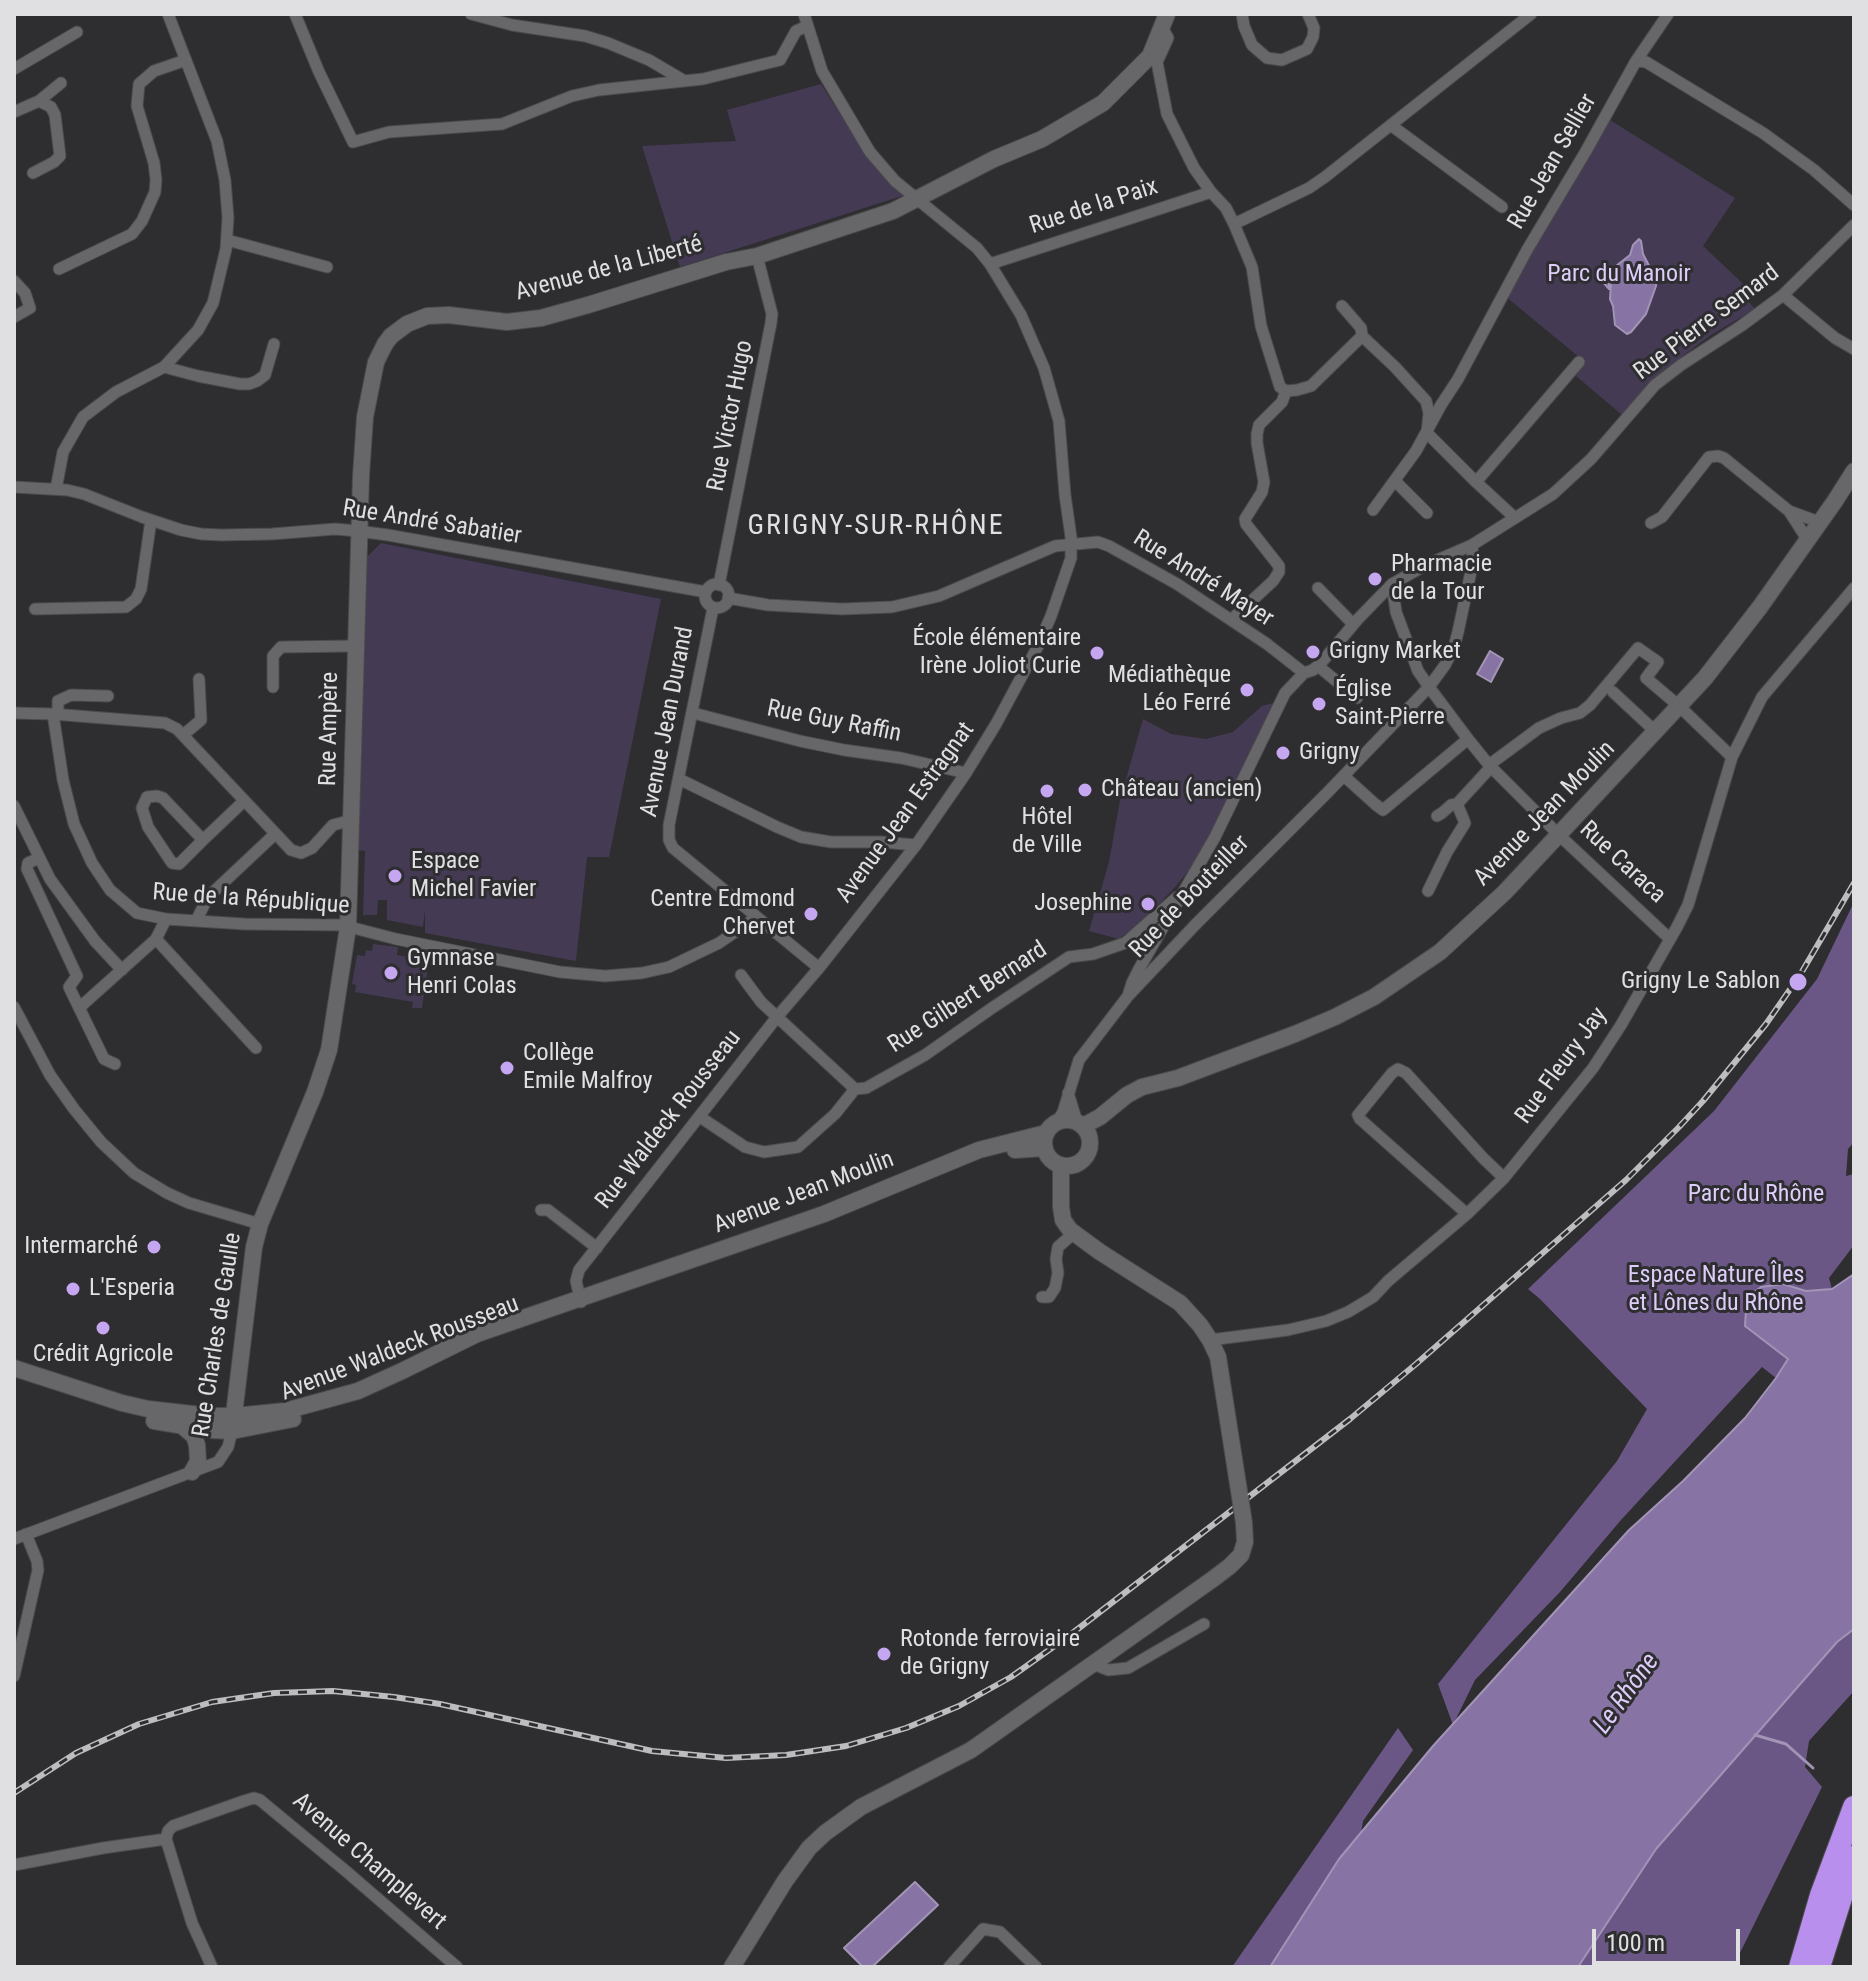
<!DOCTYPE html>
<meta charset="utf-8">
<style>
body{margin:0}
#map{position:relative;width:1868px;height:1981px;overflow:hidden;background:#2e2d30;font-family:"Roboto Condensed",sans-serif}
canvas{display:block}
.frame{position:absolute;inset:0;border:16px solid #e0dfe1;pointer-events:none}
.scale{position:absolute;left:1592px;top:1929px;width:148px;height:36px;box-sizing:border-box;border:4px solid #e0dfe1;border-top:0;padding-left:10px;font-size:24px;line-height:28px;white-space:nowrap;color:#e0dfe1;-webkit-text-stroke:6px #2e2d30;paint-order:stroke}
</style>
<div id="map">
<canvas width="1868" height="1981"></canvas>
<div class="frame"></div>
<div class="scale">100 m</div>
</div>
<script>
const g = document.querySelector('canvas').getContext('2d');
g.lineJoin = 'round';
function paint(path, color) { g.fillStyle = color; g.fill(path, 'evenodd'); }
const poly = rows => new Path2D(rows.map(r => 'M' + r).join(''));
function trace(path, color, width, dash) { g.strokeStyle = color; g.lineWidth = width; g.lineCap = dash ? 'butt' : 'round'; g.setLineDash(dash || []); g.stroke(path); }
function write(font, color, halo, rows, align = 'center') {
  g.font = font + ' "Roboto Condensed",sans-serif'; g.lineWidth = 6; g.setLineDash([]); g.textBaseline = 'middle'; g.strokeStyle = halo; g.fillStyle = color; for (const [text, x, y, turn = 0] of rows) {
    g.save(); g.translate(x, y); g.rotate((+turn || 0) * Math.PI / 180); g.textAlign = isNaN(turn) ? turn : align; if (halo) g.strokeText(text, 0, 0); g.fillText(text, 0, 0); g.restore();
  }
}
paint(poly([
 [821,84,861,147,905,195,680,267,642,146,736,141,727,110],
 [1610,120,1735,198,1703,246,1753,293,1747,300,1755,309,1711,335,1661,372,1622,415,1576,376,1585,362,1505,296,1528,253],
 [381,543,661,599,609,857,587,857,576,961,425,933,425,909,423,927,387,920,387,900,378,900,377,915,363,915,365,851,358,850,365,559],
 [1277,702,1202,854,1176,886,1150,914,1119,939,1089,931,1109,862,1120,800,1143,719,1171,734,1206,739,1233,732,1262,706],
 [373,944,398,947,397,955,429,961,422,1008,412,1008,413,1002,355,992,356,985,352,984,357,955,365,956,366,950,372,951]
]), '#453a54');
paint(poly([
 [1854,902,1854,1142,1848,1149,1846,1176,1854,1174,1854,1245,1829,1278,1832,1289,1806,1291,1782,1284,1745,1326,1788,1359,1776,1378,1762,1367,1621,1520,1560,1592,1475,1680,1453,1725,1438,1684,1617,1461,1647,1409,1540,1299,1528,1289,1714,1111,1817,979],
 [1854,1629,1854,1691,1809,1741,1805,1767,1822,1787,1733,1967,1578,1967,1656,1849,1837,1642],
 [1398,1728,1413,1750,1363,1821,1361,1833,1339,1859,1270,1967,1232,1967]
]), '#6b5785');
const water = poly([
 [1639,239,1641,241,1643,254,1656,279,1656,286,1646,314,1631,332,1627,334,1615,325,1613,306,1610,299,1611,283,1609,283,1609,289,1603,282,1602,272,1616,266,1630,255,1633,245,1639,239],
 [1490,651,1503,659,1491,682,1477,674,1490,651],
 [1854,1274,1854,1629,1837,1642,1656,1849,1578,1967,1270,1967,1339,1859,1433,1746,1629,1530,1683,1481,1745,1418,1776,1378,1788,1359,1745,1326,1746,1309,1750,1295,1761,1287,1783,1284,1806,1291,1832,1289,1854,1274],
 [915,1882,938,1905,872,1967,863,1967,844,1948,915,1882]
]);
paint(water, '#8874a4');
trace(water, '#a294b6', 2);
trace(poly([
 [1755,1735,1786,1744,1813,1768]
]), '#a294b6', 3);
const street = poly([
 [295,14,319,72,353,142,389,132,502,124,572,96,599,90,703,79,780,60,796,31,807,26],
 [471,14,512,25,585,36,608,43,649,60,683,80],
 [1242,14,1244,26,1252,45,1267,58,1282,60,1307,49,1313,37,1314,28,1308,14],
 [1162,27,1168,38,1157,62,1167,114,1194,168,1211,192,1226,208,1234,224,1252,267,1261,326,1280,387,1286,391],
 [1636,61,1646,62,1763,133,1814,170,1854,205],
 [14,69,77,32],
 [14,112,39,101,61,83],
 [1392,126,1502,207],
 [33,173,54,162,60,156,55,115,51,107,39,101],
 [1234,224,1309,188,1325,177,1531,14],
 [227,240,327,267],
 [990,264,1211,192],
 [59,269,132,234,142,221,155,192,156,180,154,163,137,106,139,84,154,71,186,60],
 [14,281,25,293,30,308,14,317],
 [1783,295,1835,338,1854,349],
 [1342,306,1361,328,1362,336],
 [164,367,198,376,240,384,249,384,257,381,265,375,274,344],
 [1286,391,1297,390,1311,386,1362,336,1395,367,1426,401,1429,413,1427,433,1476,482,1515,518],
 [1395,481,1427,513],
 [1476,482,1579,362],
 [14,487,67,490,84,494,142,517,181,530,201,534,221,535,272,534,335,529,358,531,388,535,706,592],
 [56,489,63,452,83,417,116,392,164,367,198,330,213,303,226,249,228,218,225,180,217,141,168,14],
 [1373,510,1416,451,1441,405,1458,379,1527,250,1586,151,1636,61,1668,14],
 [1789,511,1819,522],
 [1651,523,1662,517,1709,457,1718,456,1724,458,1789,511,1807,539],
 [1392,584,1396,612,1418,671,1429,687,1468,739,1489,765,1560,836,1670,939],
 '705 596a12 12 0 1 1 24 0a12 12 0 1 1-24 0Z',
 [719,585,771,323,772,314,757,256],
 [1318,588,1353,624],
 [728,598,768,605,842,609,892,607,939,596,1055,546,1098,542,1109,546,1177,584,1267,644,1304,673],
 [713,608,669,825,669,840,673,848,819,968],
 [35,609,126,607,136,599,141,589,151,520],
 [1231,620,1273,581,1279,572,1279,566,1246,524,1245,519,1262,492,1264,482,1257,443,1257,434,1259,425,1282,402,1286,391],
 [1318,666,1357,698],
 [273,687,273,656,281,647,356,646],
 [1613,692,1656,732],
 [14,713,53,714,165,723,177,729,291,850,301,853,312,848,333,825,352,820],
 [693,713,800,741,844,750,901,758,966,773],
 [53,714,63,780,74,824,92,863,110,890,137,913,166,919,244,924,342,925,396,939,560,972,605,976,642,973,669,967,719,943,757,917],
 [58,715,58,701,71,695,108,696],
 [183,735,201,720,199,679],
 [1489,765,1539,728,1561,718,1580,713,1590,705,1638,648,1658,662,1646,678,1679,706,1732,757],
 [1344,776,1375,804,1383,810,1468,739],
 [679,779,777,827,801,837,831,842,881,842,916,845],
 [14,806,50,879,95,941,122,970],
 [1437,816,1442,813,1451,805,1457,804],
 [203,840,163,798,157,796,147,797,142,808,148,827,172,863,179,864,203,840,244,801],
 [39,858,28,863,27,869,77,976,69,987,104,1059,115,1064],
 [1428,891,1447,852,1465,823,1457,804,1491,767],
 [196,921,208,897,275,834],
 [156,939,256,1048],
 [741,975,761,1002,855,1089],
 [1128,996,1132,983,1139,969,1215,837,1285,693,1304,673,1313,670,1321,663,1358,619,1392,584,1426,565,1472,545,1553,494,1591,459,1655,385,1681,365,1741,326,1783,295,1854,225],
 [14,1007,50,1075,74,1109,101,1142,134,1173,167,1193,189,1203,260,1224],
 [79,1008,156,939,166,919],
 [1068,1093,1077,1122],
 [700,1117,745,1147,764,1152,798,1147,835,1114,855,1089,866,1088,925,1055,992,1008,1069,957,1093,954,1125,943,1177,897],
 [1057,1122,1063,1112,1079,1060,1128,996,1196,924,1327,793,1429,687,1445,665,1454,647,1458,632,1473,562,1472,545],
 [541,1210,548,1210,597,1248],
 [1467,1214,1360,1119,1358,1115,1392,1073,1398,1069,1406,1073,1483,1158,1504,1178],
 [1042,1297,1049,1297,1055,1288,1058,1273,1056,1259,1058,1247,1074,1233],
 [581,1302,576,1281,579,1270,777,1017,819,968,916,845,966,773,996,724,1038,646,1051,616,1071,558,1071,537,1065,495,1059,421,1044,368,1021,315,990,264,977,248,895,181,870,152,822,71,804,14],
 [1210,1340,1288,1330,1326,1321,1348,1312,1373,1297,1388,1281,1467,1214,1504,1178,1593,1068,1621,1025,1677,927,1688,905,1695,882,1732,757,1762,697,1854,588],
 [14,1539,218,1462,228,1447,232,1431],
 [1093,1664,1108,1670,1128,1668,1204,1624],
 [14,1676,38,1570,37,1561,26,1534],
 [166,1839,168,1831,173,1826,244,1801,254,1798,260,1800,347,1872,457,1967],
 [166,1839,192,1923,212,1967],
 [14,1865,103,1848,166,1839],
 [949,1967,983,1929,1000,1932,1036,1967]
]);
const secondary = poly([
 '1044 1143a23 23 0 1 1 46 0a23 23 0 1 1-46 0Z',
 [1083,1126,1100,1117,1127,1095,1142,1087,1178,1078,1295,1034,1335,1017,1374,997,1440,952,1505,892,1705,678,1760,607,1835,501,1854,471],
 [1015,1150,1045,1148],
 [1061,1165,1061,1207,1063,1220,1070,1230,1100,1252,1180,1303,1200,1325,1210,1340,1218,1357,1240,1497],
 [14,1368,122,1403,148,1409,210,1416,235,1416,285,1411,358,1391,402,1371,477,1334,824,1214,979,1150,1046,1133],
 [154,1421,209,1430,232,1431,293,1419],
 [181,1425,194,1436,197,1445,198,1461,192,1472],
 [232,1431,254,1247,260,1224,315,1092,329,1050,348,927,361,476,365,417,376,362,385,344,391,336,407,324,427,316,449,315,507,322,541,318,588,305,726,262,757,256,893,211,994,159,1042,139,1103,103,1150,56,1167,14],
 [732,1967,785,1881,809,1848,825,1833,861,1807,971,1750,1213,1579,1230,1566,1241,1555,1245,1542,1244,1523]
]);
const highway = poly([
 [1800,1967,1821,1895,1854,1807],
 [1819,1967,1854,1857]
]);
trace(street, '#4b4a4c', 13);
trace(secondary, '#4b4a4c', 18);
trace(highway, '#4b4a4c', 24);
trace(street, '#676669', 11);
trace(secondary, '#676669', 16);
trace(highway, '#b88fec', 22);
const rail = poly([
 [14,1793,76,1753,139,1724,212,1702,274,1693,333,1691,394,1697,440,1704,652,1751,726,1758,786,1755,846,1746,906,1728,959,1706,1011,1677,1070,1635,1350,1419,1416,1364,1626,1180,1679,1127,1703,1101,1766,1024,1800,975,1854,883]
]);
trace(rail, '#bdbcbe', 6);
trace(rail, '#2e2d30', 3, [9]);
const secondaryBridge = poly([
 [1240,1497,1244,1523]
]);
trace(secondaryBridge, '#4b4a4c', 18, []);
trace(secondaryBridge, '#676669', 16);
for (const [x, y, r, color] of [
 [1375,579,8,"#c5a6f0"],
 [1313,652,8,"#c5a6f0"],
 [1097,653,8,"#c5a6f0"],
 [1247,690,8,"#c5a6f0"],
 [1319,704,8,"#c5a6f0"],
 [1283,753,8,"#c5a6f0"],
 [1085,790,8,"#c5a6f0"],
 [1047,791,8,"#c5a6f0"],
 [395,876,8,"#c5a6f0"],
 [1148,904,8,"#c5a6f0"],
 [811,914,8,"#c5a6f0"],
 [391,973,8,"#c5a6f0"],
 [1798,982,10,"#c5a6f0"],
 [507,1068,8,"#c5a6f0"],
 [154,1247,8,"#c5a6f0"],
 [73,1289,8,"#c5a6f0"],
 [103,1328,8,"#c5a6f0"],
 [884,1654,8,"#c5a6f0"]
]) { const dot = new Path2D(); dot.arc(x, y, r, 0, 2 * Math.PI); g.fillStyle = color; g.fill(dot); trace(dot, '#2e2d30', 3); }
write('24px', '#e0dfe1', '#2e2d30', [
 ["Rue Jean Sellier",1553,162,-60],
 ["Rue de la Paix",1094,207,-18],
 ["Avenue de la Liberté",609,269,-15],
 ["Rue Pierre Semard",1707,323,-37],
 ["Rue Victor Hugo",731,416,-79],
 ["Rue André Sabatier",432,523,9],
 ["Rue André Mayer",1203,579,32],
 ["Avenue Jean Durand",668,722,-79],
 ["Rue Guy Raffin",834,722,11],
 ["Rue Ampère",330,729,-89],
 ["Avenue Jean Estragnat",906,813,-54],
 ["Avenue Jean Moulin",1545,814,-46],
 ["Rue Caraca",1622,863,43],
 ["Rue de Bouteiller",1190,897,-46],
 ["Rue de la République",251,900,4],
 ["Rue Gilbert Bernard",968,998,-33],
 ["Rue Fleury Jay",1562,1066,-54],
 ["Rue Waldeck Rousseau",669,1120,-52],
 ["Avenue Jean Moulin",804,1193,-21],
 ["Rue Charles de Gaulle",218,1335,-81],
 ["Avenue Waldeck Rousseau",400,1349,-21],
 ["Avenue Champlevert",369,1862,41]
]);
write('24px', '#decdf9', '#2e2d30', [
 ["Parc du Manoir",1619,275],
 ["Parc du Rhône",1756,1195],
 ["Espace Nature Îles",1716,1276],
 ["et Lônes du Rhône",1716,1304]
]);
write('24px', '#e0dfe1', '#2e2d30', [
 ["Pharmacie",1391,565],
 ["de la Tour",1391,593],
 ["École élémentaire",1081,639,"right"],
 ["Irène Joliot Curie",1081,667,"right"],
 ["Grigny Market",1329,652],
 ["Médiathèque",1231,676,"right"],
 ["Léo Ferré",1231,704,"right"],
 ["Église",1335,690],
 ["Saint-Pierre",1335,718],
 ["Grigny",1299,753],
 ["Château (ancien)",1101,790],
 ["Hôtel",1047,818,"center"],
 ["de Ville",1047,846,"center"],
 ["Espace",411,862],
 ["Michel Favier",411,890],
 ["Centre Edmond",795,900,"right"],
 ["Chervet",795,928,"right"],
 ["Josephine",1132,904,"right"],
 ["Gymnase",407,959],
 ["Henri Colas",407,987],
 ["Grigny Le Sablon",1780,982,"right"],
 ["Collège",523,1054],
 ["Emile Malfroy",523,1082],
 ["Intermarché",138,1247,"right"],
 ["L'Esperia",89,1289],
 ["Crédit Agricole",103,1355,"center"],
 ["Rotonde ferroviaire",900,1640],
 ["de Grigny",900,1668]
], 'left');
write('italic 26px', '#deccf9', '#2e2d30', [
 ["Le Rhône",1627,1694,-54]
]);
g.letterSpacing = '2px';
write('28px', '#e0dfe1', '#2e2d30', [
 ["GRIGNY-SUR-RHÔNE",876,527]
]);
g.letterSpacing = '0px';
</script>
